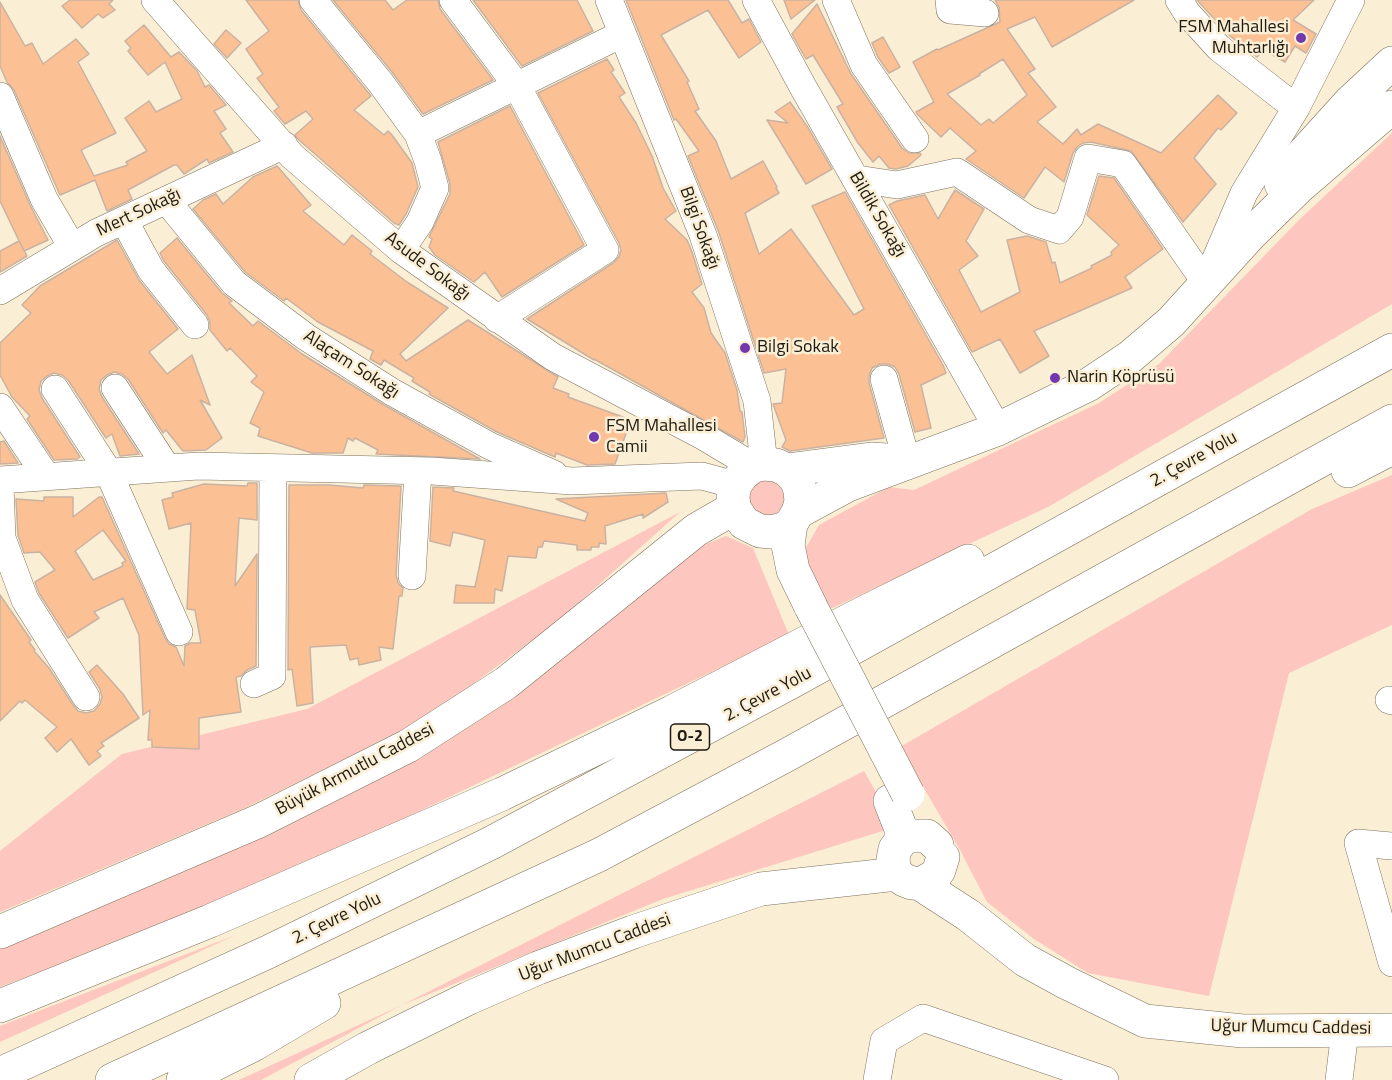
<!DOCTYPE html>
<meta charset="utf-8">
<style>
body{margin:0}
canvas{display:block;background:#faeed5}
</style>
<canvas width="1392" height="1080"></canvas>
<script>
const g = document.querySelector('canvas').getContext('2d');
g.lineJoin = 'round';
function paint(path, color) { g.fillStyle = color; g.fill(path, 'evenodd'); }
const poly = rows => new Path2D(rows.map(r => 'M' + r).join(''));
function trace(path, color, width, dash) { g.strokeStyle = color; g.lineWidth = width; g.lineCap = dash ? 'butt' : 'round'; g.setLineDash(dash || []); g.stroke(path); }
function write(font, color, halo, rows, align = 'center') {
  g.font = font + ' "Titillium Web",sans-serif'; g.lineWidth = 5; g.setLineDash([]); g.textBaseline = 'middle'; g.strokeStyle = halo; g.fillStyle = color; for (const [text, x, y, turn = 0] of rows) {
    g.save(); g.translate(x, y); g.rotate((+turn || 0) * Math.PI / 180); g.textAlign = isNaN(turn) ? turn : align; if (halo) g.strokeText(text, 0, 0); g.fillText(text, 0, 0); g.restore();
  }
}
paint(poly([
 [1392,133,1392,304,1050,506,826,611,800,558,819,525,889,487,914,490,1099,403,1159,364,1300,219],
 [1392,475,1392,625,1289,673,1209,996,1088,973,1034,939,987,902,960,850,900,747,1312,509],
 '748 498a18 18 0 1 1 36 0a18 18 0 1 1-36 0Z',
 [680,512,557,622,424,720,245,808,0,912,0,851,122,754,307,709],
 [726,536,753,548,789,635,254,890,0,987,0,946,321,804,694,549],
 [864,771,886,810,886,830,663,899,402,1005,261,1080,239,1080,402,1005],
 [236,935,0,1042,0,1026]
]), '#fdc6be');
const building = poly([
 [70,0,113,0,109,4,115,10,103,18,98,14,82,28,62,6,70,0],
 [246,0,298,0,301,10,371,96,354,110,384,135,388,131,392,135,412,163,418,187,406,214,399,225,394,223,299,140,295,135,313,119,306,111,285,124,274,111,279,107,257,78,263,74,246,49,269,31,246,0],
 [333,0,385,0,393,10,407,0,438,0,440,9,493,80,423,114,392,72,333,0],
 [473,0,577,0,593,31,522,66,473,0],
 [626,0,728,0,742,23,749,19,761,42,739,58,708,10,661,35,689,81,687,82,699,109,695,111,716,141,731,179,763,161,777,187,776,188,779,193,745,213,759,254,791,229,854,315,864,309,812,206,845,192,943,365,946,373,921,385,931,428,915,432,899,374,895,367,887,364,880,364,872,368,869,376,869,383,884,438,790,451,782,447,786,440,773,404,782,403,786,369,764,373,718,230,688,156,699,151,676,119,674,120,626,0],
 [784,0,815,0,791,19,784,0],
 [995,0,1134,0,1052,47,1035,17,1007,29,1035,69,1028,73,1056,107,1037,122,1063,144,1077,129,1081,135,1098,124,1161,153,1218,95,1237,113,1221,130,1218,128,1194,158,1216,184,1183,222,1131,151,1091,142,1083,143,1077,147,1073,153,1064,182,1045,167,1024,198,966,159,976,151,950,128,941,137,917,114,916,112,934,102,913,62,937,49,938,50,1000,22,999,7,995,0],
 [1003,59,1027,95,993,123,989,119,981,125,947,94,980,75,979,74,1003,59],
 [1197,0,1314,0,1293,20,1316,34,1306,53,1295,46,1285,62,1264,50,1257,57,1230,36,1197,0],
 [0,2,25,46,32,43,43,64,76,39,89,54,78,62,116,133,81,150,94,176,128,165,126,162,147,151,125,118,149,101,156,112,182,99,165,62,148,75,128,51,131,48,125,41,144,25,171,57,179,52,197,71,205,87,209,85,226,105,214,111,226,129,220,133,233,152,209,163,207,159,184,174,177,165,174,165,128,190,132,199,107,211,95,180,60,195,14,90,7,82,0,66,0,2],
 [817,4,851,74,902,148,909,153,920,153,921,155,908,166,896,169,889,168,879,156,873,162,858,143,837,107,843,104,813,55,806,59,792,34,817,4],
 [226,30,241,43,227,58,214,44,226,30],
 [883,37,900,67,889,73,878,57,872,43,883,37],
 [607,59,614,70,611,72,625,93,619,97,636,123,652,156,663,188,676,211,665,219,687,240,692,252,702,284,692,292,704,308,711,333,725,353,737,390,740,411,742,412,745,437,743,442,594,359,594,360,527,319,613,263,619,257,621,250,619,243,538,93,607,59],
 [790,102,807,126,832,169,806,184,767,120,788,123,775,112,790,102],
 [510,106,584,245,502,297,485,272,474,282,435,255,429,247,432,239,429,237,450,194,450,184,438,142,510,106],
 [0,136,30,205,48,240,24,251,0,201,0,136],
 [277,166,311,205,303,211,344,245,352,235,372,251,370,254,407,282,448,308,400,354,406,361,468,320,558,377,553,388,569,394,568,397,631,420,615,464,587,465,556,453,555,457,497,432,429,394,430,392,412,381,414,378,384,360,381,365,370,359,373,351,318,322,286,298,284,301,245,272,193,209,203,200,216,194,223,204,253,177,277,166],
 [1099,176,1114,178,1163,249,1125,277,1132,288,1034,331,1049,356,1020,373,1000,339,972,352,889,205,897,201,925,195,938,219,955,190,984,209,966,241,978,256,959,270,981,312,1020,292,1007,240,1027,236,1046,242,1052,263,1055,262,1060,283,1092,268,1091,266,1112,255,1111,252,1119,245,1087,215,1099,176],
 [177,238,222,293,232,301,229,303,253,326,258,321,302,354,384,405,480,459,376,454,378,450,355,438,353,441,348,438,343,453,312,453,258,436,260,428,250,423,264,392,251,382,257,376,230,348,227,351,210,330,210,322,207,315,164,261,160,253,177,238],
 [117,240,139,280,178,329,149,352,167,374,192,355,210,405,200,400,222,438,206,450,183,451,166,430,163,433,128,379,122,374,114,372,107,375,101,380,99,389,102,397,139,454,120,456,112,434,106,438,68,380,62,375,54,373,47,376,41,381,39,390,42,398,80,457,77,459,54,460,27,419,30,416,12,397,0,375,0,343,31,313,22,305,40,286,117,240],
 [19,241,27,256,0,272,0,251,19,241],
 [4,441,18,463,0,464,0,442,4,441],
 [248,483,257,483,257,520,239,518,235,586,257,554,256,666,247,670,241,676,236,677,241,712,199,718,199,749,152,747,152,740,148,740,150,710,143,715,139,635,123,598,94,612,99,618,68,638,39,593,35,582,55,570,40,552,24,553,18,535,16,499,44,501,44,497,73,497,73,517,99,497,102,497,165,638,169,644,176,647,184,666,185,646,190,643,201,643,195,610,187,609,191,523,169,529,162,500,173,497,172,493,204,484,247,486,248,483],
 [103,530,126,561,122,563,123,566,93,580,75,551,103,530],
 [289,485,329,485,363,488,364,485,401,486,396,575,398,583,403,588,402,596,399,596,393,649,379,647,381,660,359,665,358,658,350,660,346,645,310,647,313,703,297,706,292,669,288,670,289,485],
 [433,487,454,488,453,491,585,521,588,513,556,499,666,493,668,502,643,518,643,514,605,526,606,544,599,543,599,547,591,547,591,550,577,550,577,545,544,541,542,547,538,547,536,558,508,556,502,591,495,589,494,603,454,603,456,585,475,587,485,540,453,532,450,546,430,541,433,487],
 [0,595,31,640,29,642,35,650,34,651,49,668,73,705,78,711,86,713,94,711,100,704,102,697,100,689,89,672,97,665,123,694,139,718,101,743,104,746,97,751,101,756,89,765,71,739,57,752,45,738,57,727,25,700,22,703,20,701,0,721,0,595]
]);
paint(building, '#fcc095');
trace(building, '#cab2a2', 1.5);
const minor = poly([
 [155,0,292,156,401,250,553,357,701,435,753,466],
 [313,0,380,82,418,134,428,161,435,188,420,222,401,250],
 [453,0,517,86,605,250,497,319],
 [609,0,703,235,757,401,764,464],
 [756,0,803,87,998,429],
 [836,0,864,65,915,139],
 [949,0,950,10,985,13],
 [1179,0,1187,13,1219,48,1296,108],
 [0,96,44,199,72,247],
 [418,134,622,34],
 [857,179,897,185,957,172,1029,220,1059,230,1070,217,1088,158,1123,164,1206,283],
 [166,200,234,283,306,337,392,392,490,446,554,474],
 [124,220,151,270,195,325],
 [1211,270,1244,193,1296,108,1351,0],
 [0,291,96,233,284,145],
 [884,379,907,462],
 [115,388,167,468],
 [55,389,108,471,179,632],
 [0,407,46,476],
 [0,480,198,466,432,471,572,481,702,476,735,485],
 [0,485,2,538,25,600,86,697],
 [412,576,418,471],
 [254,684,272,676,273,468],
 [1389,700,1392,701],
 [1392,846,1358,843,1392,963],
 [877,1080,884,1041,923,1018,1105,1080],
 [1339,1080,1345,1031]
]);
const major = poly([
 [1281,184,1293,165,1350,102,1392,63],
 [787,470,871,459,887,460],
 [798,512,848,485,998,429,1088,385,1130,357,1171,322,1251,234,1299,187,1392,107],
 [791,524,783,529,771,532,760,531,744,523,734,508,733,496,735,485,742,475,753,466,764,464,776,465,787,470,796,479,800,490,801,502,798,512,791,524,788,545,793,570,811,607],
 [890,801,901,829,901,841],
 [937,845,927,836,908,836,901,841,895,849,893,859,894,867,897,874,904,880,912,883,920,884,935,876,939,870,943,857],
 [920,884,968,915,1025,960,1067,983,1145,1021,1243,1031,1392,1030],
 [0,932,259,821,408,746,506,683,696,530,734,508],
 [311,1080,368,1048,469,998,538,968,633,932,761,889,897,874]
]);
const highway = poly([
 [1348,471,1392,448],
 [0,1006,210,921,502,794,672,712,865,612,968,561],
 [0,1074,268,952,491,843,795,680,1392,350],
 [112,1080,599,855,785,756,1392,421],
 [183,1080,255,1044,324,1003]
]);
trace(minor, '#7d725d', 28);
trace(major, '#7d725d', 34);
trace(highway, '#7d725d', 34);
trace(minor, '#fff', 27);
trace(major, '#fff', 33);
trace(highway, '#fff', 33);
const majorBridge = poly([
 [811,607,908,794]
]);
trace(majorBridge, '#7d725d', 34, []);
trace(majorBridge, '#fff', 33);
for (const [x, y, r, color] of [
 [1301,38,6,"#7238ae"],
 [745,348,6,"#7238ae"],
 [1055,378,6,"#7238ae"],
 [594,437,6,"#7238ae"]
]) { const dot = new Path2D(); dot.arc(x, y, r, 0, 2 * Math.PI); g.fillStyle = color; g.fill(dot); trace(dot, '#faeed5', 2); }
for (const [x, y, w] of [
 [690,737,39]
]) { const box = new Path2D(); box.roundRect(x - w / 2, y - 13, w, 26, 4.5); g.fillStyle = '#faeed5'; g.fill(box); trace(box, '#1e1a11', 1.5); }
write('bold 16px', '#1e1a11', null, [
 ["O-2",690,737]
]);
write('18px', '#1e1a11', '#faeed5', [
 ["FSM Mahallesi",1289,28,"right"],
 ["Muhtarlığı",1289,49,"right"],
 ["Bilgi Sokak",757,348],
 ["Narin Köprüsü",1067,378],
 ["FSM Mahallesi",606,427],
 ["Camii",606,448]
], 'left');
write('18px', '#1e1a11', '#faeed5', [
 ["Mert Sokağı",139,213,-25],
 ["Bildik Sokağı",877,215,60],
 ["Bilgi Sokağı",699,228,70],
 ["Asude Sokağı",427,267,37],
 ["Alaçam Sokağı",351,365,33],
 ["2. Çevre Yolu",1194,460,-29],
 ["2. Çevre Yolu",768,695,-28],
 ["Büyük Armutlu Caddesi",355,770,-28],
 ["2. Çevre Yolu",337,919,-26],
 ["Uğur Mumcu Caddesi",595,948,-21],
 ["Uğur Mumcu Caddesi",1291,1028,1]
]);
</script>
